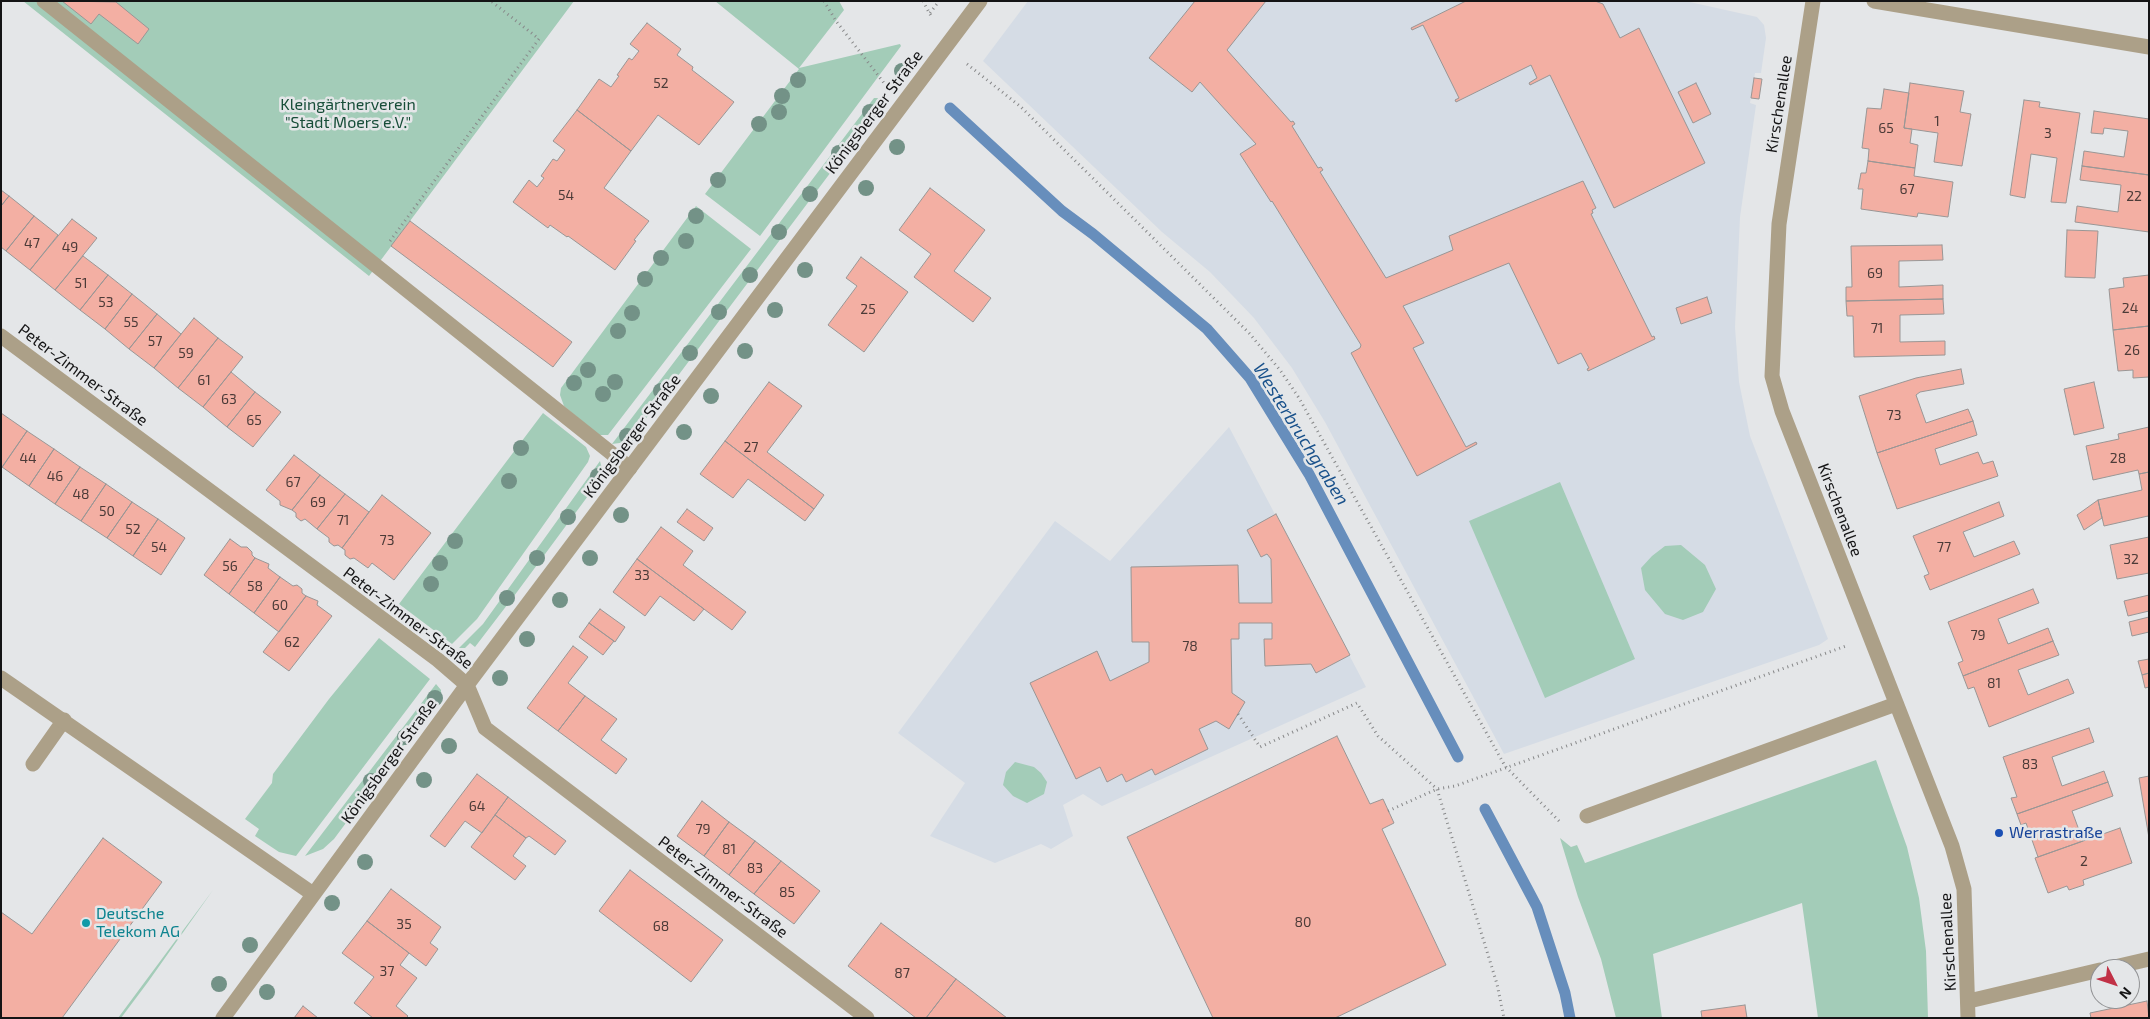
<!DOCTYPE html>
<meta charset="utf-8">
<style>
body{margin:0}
#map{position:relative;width:2150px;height:1019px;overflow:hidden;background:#e4e6e8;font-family:"Exo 2",sans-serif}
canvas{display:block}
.frame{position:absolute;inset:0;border:2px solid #141415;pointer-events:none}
.north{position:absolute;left:2090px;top:959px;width:50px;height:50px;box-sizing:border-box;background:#e4e6e8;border:1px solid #919294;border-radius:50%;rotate:131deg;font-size:14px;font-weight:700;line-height:20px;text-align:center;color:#141415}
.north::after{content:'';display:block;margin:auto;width:18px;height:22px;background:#c13146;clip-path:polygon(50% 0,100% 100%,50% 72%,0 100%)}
</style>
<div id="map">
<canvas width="2150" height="1019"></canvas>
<div class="frame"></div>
<div class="north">N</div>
</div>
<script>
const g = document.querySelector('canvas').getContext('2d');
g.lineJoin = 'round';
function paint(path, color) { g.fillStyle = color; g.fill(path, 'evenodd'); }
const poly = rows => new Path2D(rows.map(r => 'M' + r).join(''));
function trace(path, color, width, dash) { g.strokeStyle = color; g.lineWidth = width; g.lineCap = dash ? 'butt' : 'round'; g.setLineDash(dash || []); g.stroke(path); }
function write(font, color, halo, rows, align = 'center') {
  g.font = font + ' "Exo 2",sans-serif'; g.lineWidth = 5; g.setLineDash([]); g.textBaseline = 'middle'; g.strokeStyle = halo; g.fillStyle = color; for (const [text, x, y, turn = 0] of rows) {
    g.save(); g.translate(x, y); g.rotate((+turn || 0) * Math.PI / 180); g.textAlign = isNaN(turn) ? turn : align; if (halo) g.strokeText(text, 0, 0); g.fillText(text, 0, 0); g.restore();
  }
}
paint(poly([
 [1028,1,1685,1,1757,17,1764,25,1766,38,1761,73,1755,73,1750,103,1756,105,1740,217,1735,327,1739,382,1750,436,1828,639,1819,645,1504,754,1325,422,1292,368,1254,318,1210,272,1162,232,983,61],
 [1229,427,1366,687,1102,806,1083,794,1063,805,1073,836,1051,849,1041,844,995,863,930,836,965,783,898,733,1055,521,1110,561]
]), '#d5dce5');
paint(poly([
 [23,1,574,1,369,276],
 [715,1,839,1,844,10,799,68,900,44,901,46,760,236,705,194,799,69],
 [874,98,880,98,885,100,638,429,627,442,612,444],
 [696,206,751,249,608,435,598,435,564,406,560,395,561,388],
 [543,413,586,447,590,456,588,462,477,619,452,644,399,604],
 [600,461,602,469,599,481,517,592,475,647,470,643,465,648,459,648,483,624],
 [1560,482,1635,659,1545,698,1469,521],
 [1681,545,1705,565,1716,589,1703,612,1683,620,1665,614,1645,590,1641,568,1652,556,1665,546],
 [379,638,430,679,296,856,279,852,255,836,259,829,245,819,272,783,273,774,329,699],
 [436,684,441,690,441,695,334,839,323,849,305,856],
 [1876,760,1907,847,1919,898,1926,951,1928,1018,1818,1018,1802,903,1653,954,1662,1018,1616,1018,1601,959,1578,897,1560,838,1571,847,1577,845,1585,863],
 [1015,762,1034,767,1041,773,1047,782,1044,794,1027,803,1013,796,1003,785,1006,772],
 [213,890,148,982,121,1018,118,1018]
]), '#a3ccb8');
trace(poly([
 [950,108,1062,211,1093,234,1207,329,1250,378,1309,474,1458,757],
 [1485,809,1537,907,1565,993,1570,1018]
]), '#678ebc', 11);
const building = poly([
 [62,1,116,2,149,29,138,44,99,14,91,24,62,1],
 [1195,1,1266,1,1227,50,1291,122,1293,121,1295,124,1292,126,1318,168,1321,167,1323,170,1320,172,1386,278,1453,250,1449,236,1583,181,1596,208,1592,210,1593,213,1591,214,1652,337,1654,336,1655,339,1588,371,1587,369,1589,368,1581,353,1558,364,1509,263,1403,306,1424,343,1413,348,1466,447,1476,442,1477,444,1417,476,1351,353,1360,348,1361,345,1272,201,1271,202,1240,154,1256,144,1200,82,1192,92,1149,58,1195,1],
 [1466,1,1595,1,1603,4,1620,38,1639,28,1705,163,1614,208,1550,75,1530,85,1529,83,1537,78,1531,65,1456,102,1455,100,1459,98,1423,25,1412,30,1411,28,1466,1],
 [647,23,681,49,677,55,693,67,692,70,734,102,699,145,658,115,631,151,577,110,599,79,611,87,619,76,617,75,629,58,632,60,639,51,630,44,647,23],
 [1754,78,1762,79,1759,99,1751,98,1754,78],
 [1696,83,1711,114,1693,123,1678,92,1696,83],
 [1910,83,1964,91,1960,112,1971,114,1962,166,1934,162,1938,133,1904,128,1910,83],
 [1884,89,1909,93,1904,128,1912,129,1910,143,1918,145,1915,168,1868,161,1869,149,1862,148,1867,108,1881,109,1884,89],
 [2024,100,2040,102,2039,107,2080,113,2066,203,2051,202,2057,158,2031,154,2025,198,2010,195,2024,100],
 [577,110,631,151,604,188,649,221,634,240,636,241,615,270,568,236,567,237,550,225,548,228,513,202,529,180,537,187,544,178,541,176,553,159,557,161,565,150,553,141,577,110],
 [2094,111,2149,119,2149,175,2082,166,2084,151,2124,157,2128,131,2104,128,2103,134,2091,133,2094,111],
 [1868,161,1915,168,1914,176,1953,182,1948,217,1918,213,1917,217,1861,209,1863,189,1858,189,1861,173,1866,173,1868,161],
 [2082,166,2149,175,2149,232,2075,222,2077,206,2118,212,2121,185,2080,180,2082,166],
 [930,188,985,230,954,271,991,298,973,322,914,277,931,254,899,230,930,188],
 [1,190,9,196,1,206,1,190],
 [9,196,34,216,6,251,1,247,1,206,9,196],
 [34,216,58,235,30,270,6,251,34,216],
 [72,219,97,238,55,290,30,270,72,219],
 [410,221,572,342,553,367,391,246,410,221],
 [2067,230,2098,231,2095,278,2065,277,2067,230],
 [1942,245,1943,260,1899,261,1899,287,1943,285,1943,299,1846,301,1846,287,1852,287,1851,246,1942,245],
 [83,256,108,275,80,310,55,290,83,256],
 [861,257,908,292,864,352,828,325,857,286,846,278,861,257],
 [108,275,132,294,105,329,80,310,108,275],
 [2149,275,2149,326,2113,330,2109,289,2124,287,2123,278,2149,275],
 [132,294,157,314,129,349,105,329,132,294],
 [1707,297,1712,313,1681,324,1676,308,1707,297],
 [1943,299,1944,314,1900,315,1900,342,1945,341,1945,355,1854,357,1853,316,1847,316,1846,301,1943,299],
 [157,314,181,334,154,368,129,349,157,314],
 [194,318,218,338,178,388,154,368,194,318],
 [2149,326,2149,377,2133,378,2133,370,2118,371,2113,330,2149,326],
 [218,338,243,357,203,407,178,388,218,338],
 [1961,369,1964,384,1920,392,1916,395,1926,423,1968,409,1973,421,1877,453,1859,396,1916,378,1961,369],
 [231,372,255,392,227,427,203,407,231,372],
 [769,382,802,406,767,452,824,495,814,509,725,441,769,382],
 [2094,382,2104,428,2074,435,2064,389,2094,382],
 [255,392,281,412,253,447,227,427,255,392],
 [1,413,27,431,1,469,1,413],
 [1973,421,1977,435,1935,449,1940,465,1978,452,1983,464,1993,461,1998,476,1897,509,1877,453,1973,421],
 [2149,427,2149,472,2139,474,2138,470,2093,480,2086,446,2119,439,2118,434,2149,427],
 [27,431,54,449,29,486,2,467,27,431],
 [725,441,814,509,805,521,748,479,733,498,700,474,725,441],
 [54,449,80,467,55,504,29,486,54,449],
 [294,455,320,475,292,510,280,505,280,501,266,490,294,455],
 [80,467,106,484,81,521,55,504,80,467],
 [2149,472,2149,519,2148,516,2104,526,2098,500,2142,490,2139,474,2149,472],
 [320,475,345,494,317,529,305,519,301,521,296,517,296,513,292,510,320,475],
 [106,484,132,502,107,538,81,521,106,484],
 [345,494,369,512,342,548,338,545,334,546,329,542,329,538,317,529,345,494],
 [382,495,431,533,394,580,372,563,368,568,354,558,350,559,345,555,345,550,342,548,382,495],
 [2098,500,2102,518,2084,530,2077,515,2098,500],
 [132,502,158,519,133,556,107,538,132,502],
 [1999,502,2004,516,1963,532,1974,557,2014,541,2020,554,1930,590,1924,576,1929,574,1913,536,1999,502],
 [687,509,713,528,704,541,677,522,687,509],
 [1276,514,1350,655,1316,673,1311,664,1265,666,1264,639,1272,639,1272,623,1239,623,1239,639,1231,639,1232,693,1245,702,1229,729,1216,721,1199,729,1208,749,1155,775,1152,769,1126,782,1122,774,1107,782,1100,767,1076,779,1030,683,1097,651,1110,681,1149,662,1149,642,1132,642,1131,567,1238,565,1239,603,1272,603,1271,559,1267,554,1261,557,1247,530,1276,514],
 [158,519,185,538,161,575,133,556,158,519],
 [661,527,693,551,683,565,746,612,732,630,637,559,661,527],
 [2149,537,2149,573,2117,579,2110,545,2149,537],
 [230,539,241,547,247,547,252,552,252,555,255,558,229,594,204,575,230,539],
 [255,558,269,564,268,568,280,577,254,613,229,594,255,558],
 [637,559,704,609,694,621,660,596,645,616,613,592,637,559],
 [280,577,293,586,297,585,302,589,302,593,306,596,279,632,254,613,280,577],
 [2033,589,2039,603,1998,619,2008,644,2048,628,2053,641,1963,676,1958,663,1963,661,1948,622,2033,589],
 [2149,595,2149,611,2128,616,2124,601,2149,595],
 [306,596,318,601,317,605,332,616,289,671,263,652,306,596],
 [600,609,625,627,615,642,589,623,600,609],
 [2149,617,2149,632,2132,636,2129,622,2149,617],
 [589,623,614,641,603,655,579,637,589,623],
 [2053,641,2059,655,2018,670,2028,695,2068,679,2074,693,1989,727,1974,687,1968,689,1963,676,2053,641],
 [573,646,588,657,568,683,585,696,558,731,527,708,573,646],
 [2149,659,2149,673,2142,675,2138,661,2149,659],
 [2149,673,2149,687,2145,688,2142,675,2149,673],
 [585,696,617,719,601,740,627,759,616,774,558,731,585,696],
 [2089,728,2094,742,2052,757,2062,786,2104,771,2108,782,2017,814,2011,798,2017,797,2003,757,2089,728],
 [1337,736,1370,804,1383,799,1394,823,1382,829,1446,965,1335,1018,1213,1018,1127,837,1337,736],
 [477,774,508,797,482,833,465,821,445,847,430,836,477,774],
 [2149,776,2149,838,2139,778,2149,776],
 [2108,782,2113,796,2072,811,2083,841,2038,857,2026,823,2021,825,2017,814,2108,782],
 [508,797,566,841,555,855,529,836,526,838,495,815,508,797],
 [702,801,729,822,704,856,677,836,702,801],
 [495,815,526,838,513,856,526,866,515,880,471,847,495,815],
 [729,822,755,841,729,875,704,856,729,822],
 [2120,828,2132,863,2083,880,2084,885,2069,890,2067,886,2048,893,2035,858,2120,828],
 [103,838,162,882,62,1018,1,1018,1,912,32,934,103,838],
 [755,841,781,861,754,894,729,875,755,841],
 [781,861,820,891,794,924,754,894,781,861],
 [630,870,723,940,691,982,599,911,630,870],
 [391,889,441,927,430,943,438,949,426,966,367,921,391,889],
 [367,921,409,953,400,965,417,978,396,1006,408,1016,406,1018,373,1018,354,1003,374,977,342,953,367,921],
 [881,923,956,979,926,1018,916,1018,848,966,881,923],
 [956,979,1007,1018,926,1018,956,979],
 [2147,1001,2149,1018,2091,1018,2090,1013,2147,1001],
 [1745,1005,1747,1018,1702,1018,1701,1011,1745,1005],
 [303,1006,318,1018,294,1018,303,1006]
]);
paint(building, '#f3afa3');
trace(building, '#999695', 1);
trace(poly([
 [824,1,836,21,884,83],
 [923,1,932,18],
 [930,13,939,1],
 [967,64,1021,107,1249,333,1280,370,1299,398,1505,766,1561,823],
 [390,241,539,39,491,1],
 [1238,714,1260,747,1357,703,1378,736,1437,789,1497,984,1504,1018],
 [1388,811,1437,789,1455,786,1846,646]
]), '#878889', 3, [1, 4]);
trace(poly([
 [44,1,630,468],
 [33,764,64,720],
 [1587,816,1896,704]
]), '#aca088', 15);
trace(poly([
 [1813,1,1779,224,1772,376,1782,411,1952,846,1964,889,1968,1018],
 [1874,1,2149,47],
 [1,336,438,660,467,685,485,728,867,1018],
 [1,678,313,894],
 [2106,969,2149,959],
 [1969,1001,2100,970],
 [223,1018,467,685,980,1]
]), '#aca088', 15);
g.fillStyle = '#739287';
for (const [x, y] of [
 [902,71],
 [798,80],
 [782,96],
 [779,112],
 [870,112],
 [759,124],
 [897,147],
 [839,153],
 [718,180],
 [866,188],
 [810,194],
 [696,216],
 [779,232],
 [686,241],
 [661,258],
 [805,270],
 [750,275],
 [645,279],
 [775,310],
 [719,312],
 [632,313],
 [618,331],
 [745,351],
 [690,353],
 [588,370],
 [615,382],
 [574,383],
 [661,391],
 [603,394],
 [711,396],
 [684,432],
 [627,436],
 [521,448],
 [598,476],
 [509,481],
 [621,515],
 [568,517],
 [455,541],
 [537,558],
 [590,558],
 [440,563],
 [431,584],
 [507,598],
 [560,600],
 [527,639],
 [500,678],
 [435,698],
 [405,737],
 [449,746],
 [424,780],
 [371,781],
 [365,862],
 [332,903],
 [250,945],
 [219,984],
 [267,992]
]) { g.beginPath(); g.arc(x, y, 8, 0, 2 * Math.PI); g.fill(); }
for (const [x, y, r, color] of [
 [1999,833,5,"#1a4fb4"],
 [86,923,5,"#0f9aa8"]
]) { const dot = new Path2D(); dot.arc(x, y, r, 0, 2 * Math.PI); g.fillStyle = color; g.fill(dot); trace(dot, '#e4e6e8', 2); }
write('14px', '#4c3b38', null, [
 ["52",661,83],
 ["1",1937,121],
 ["65",1886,128],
 ["3",2048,133],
 ["67",1907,189],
 ["54",566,195],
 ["22",2134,196],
 ["47",32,243],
 ["49",70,247],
 ["69",1875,273],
 ["51",81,283],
 ["53",106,302],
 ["24",2130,308],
 ["25",868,309],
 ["55",131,322],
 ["71",1877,328],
 ["57",155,341],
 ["26",2132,350],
 ["59",186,353],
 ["61",204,380],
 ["63",229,399],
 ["73",1894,415],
 ["65",254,420],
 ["27",751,447],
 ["44",28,458],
 ["28",2118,458],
 ["46",55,476],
 ["67",293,482],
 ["48",81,494],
 ["69",318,502],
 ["50",107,511],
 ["71",343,520],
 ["52",133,529],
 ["73",387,540],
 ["54",159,547],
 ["77",1944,547],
 ["32",2131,559],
 ["56",230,566],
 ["33",642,575],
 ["58",255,586],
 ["60",280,605],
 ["79",1978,635],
 ["62",292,642],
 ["78",1190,646],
 ["81",1994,683],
 ["83",2030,764],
 ["64",477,806],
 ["79",703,829],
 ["81",729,849],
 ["2",2084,861],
 ["83",755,868],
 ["85",787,892],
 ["80",1303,922],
 ["35",404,924],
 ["68",661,926],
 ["37",387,971],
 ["87",902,973]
]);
write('16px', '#141415', '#e4e6e8', [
 ["Kirschenallee",1779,104,-81],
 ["Königsberger Straße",874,112,-53],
 ["Peter-Zimmer-Straße",83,375,37],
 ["Königsberger Straße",632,436,-53],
 ["Kirschenallee",1840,510,69],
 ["Peter-Zimmer-Straße",408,618,37],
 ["Königsberger Straße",389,761,-54],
 ["Peter-Zimmer-Straße",723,887,37],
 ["Kirschenallee",1948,942,-93]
]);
write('16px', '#174d38', '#e4e6e8', [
 ["Kleingärtnerverein",348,105],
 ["\"Stadt Moers e.V.\"",348,123]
]);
write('16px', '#164399', '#e4e6e8', [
 ["Werrastraße",2009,833]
], 'left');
write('16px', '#0d838f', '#e4e6e8', [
 ["Deutsche",96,914],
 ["Telekom AG",96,932]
], 'left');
write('italic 18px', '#19518b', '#e4e6e8', [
 ["Westerbruchgraben",1301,434,58]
]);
</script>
